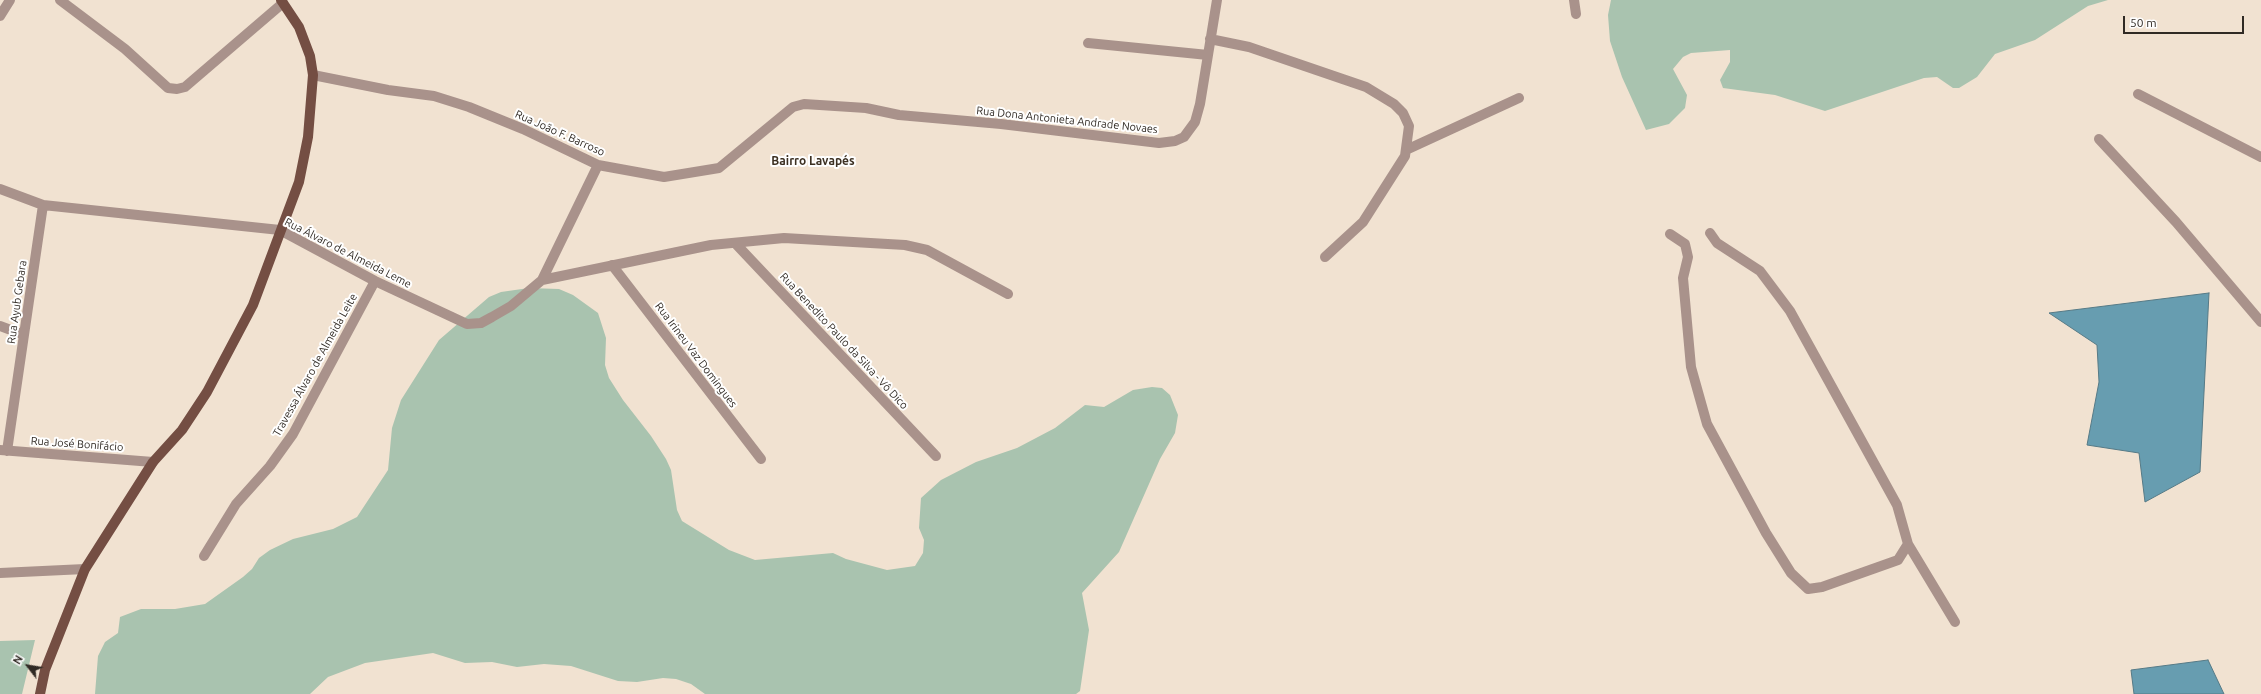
<!DOCTYPE html>
<meta charset="utf-8">
<style>
body{margin:0}
#map{position:relative;width:2261px;height:694px;overflow:hidden;background:#f1e2d1;font-family:Ubuntu,sans-serif}
canvas{display:block}
.north{position:absolute;left:8px;top:646px;width:40px;height:40px;-webkit-text-stroke:3px #fff;paint-order:stroke;rotate:301deg;font-size:11px;font-weight:700;line-height:16px;text-align:center;color:#302a24}
.north::after{content:'';display:block;margin:auto;width:14px;height:18px;background:#302a24;clip-path:polygon(50% 0,100% 100%,50% 72%,0 100%)}
.scale{position:absolute;left:2123px;top:16px;width:121px;height:18px;box-sizing:border-box;border:2px solid #302a24;border-top:0;padding-left:5px;font-size:12px;line-height:14px;white-space:nowrap;color:#302a24;-webkit-text-stroke:3px #fff;paint-order:stroke}
</style>
<div id="map">
<canvas width="2261" height="694"></canvas>
<div class="north">N</div>
<div class="scale">50 m</div>
</div>
<script>
const g = document.querySelector('canvas').getContext('2d');
g.lineJoin = 'round';
function paint(path, color) { g.fillStyle = color; g.fill(path, 'evenodd'); }
const poly = rows => new Path2D(rows.map(r => 'M' + r).join(''));
function trace(path, color, width, dash) { g.strokeStyle = color; g.lineWidth = width; g.lineCap = dash ? 'butt' : 'round'; g.setLineDash(dash || []); g.stroke(path); }
function write(font, color, halo, rows, align = 'center') {
  g.font = font + ' Ubuntu,sans-serif'; g.lineWidth = 4; g.setLineDash([]); g.textBaseline = 'middle'; g.strokeStyle = halo; g.fillStyle = color; for (const [text, x, y, turn = 0] of rows) {
    g.save(); g.translate(x, y); g.rotate((+turn || 0) * Math.PI / 180); g.textAlign = isNaN(turn) ? turn : align; if (halo) g.strokeText(text, 0, 0); g.fillText(text, 0, 0); g.restore();
  }
}
paint(poly([
 [1611,0,2108,0,2088,6,2035,40,1995,54,1977,77,1959,88,1953,88,1937,77,1924,78,1825,111,1775,95,1723,88,1720,80,1730,62,1730,50,1691,53,1683,57,1673,69,1687,95,1685,108,1669,124,1646,130,1622,77,1610,41,1608,15],
 [529,288,559,289,573,295,598,313,606,338,605,365,609,378,623,400,651,436,666,459,671,470,677,510,682,521,729,550,755,560,833,553,846,559,887,570,915,566,923,553,924,540,919,528,921,498,941,480,976,462,1017,448,1055,428,1085,405,1104,407,1133,390,1152,387,1162,388,1170,395,1178,415,1175,433,1160,459,1119,552,1082,593,1089,630,1080,691,1076,694,705,694,691,684,676,679,663,678,637,682,618,681,571,666,544,664,517,667,492,662,465,663,433,653,365,663,328,677,310,694,95,694,98,656,105,642,118,633,120,617,141,609,175,609,205,604,243,577,252,569,259,558,270,550,293,539,333,529,357,517,388,470,392,428,401,400,439,340,489,297,501,292],
 [35,640,22,694,0,694,0,641]
]), '#a9c3af');
const water = poly([
 [2209,293,2200,472,2145,502,2139,453,2087,445,2099,382,2097,345,2049,313,2209,293],
 [2208,660,2224,694,2134,694,2131,670,2208,660]
]);
paint(water, '#679db0');
trace(water, '#567a86', 1);
trace(poly([
 [60,0,125,49,168,88,177,89,185,87,283,3],
 [1574,0,1576,14],
 [0,16,10,0],
 [1210,39,1249,47,1366,87,1394,104,1403,113,1409,126,1405,156,1363,222,1325,257],
 [1088,43,1208,55],
 [313,75,388,90,434,96,469,107,523,129,598,165,664,177,719,168,793,107,804,104,866,108,899,115,1001,124,1159,143,1175,141,1184,137,1195,122,1200,104,1217,0],
 [2138,94,2261,157],
 [2099,139,2176,222,2261,322],
 [1406,150,1519,98],
 [0,189,43,205,280,230,375,281,467,324,481,323,492,317,511,306,542,280,598,165],
 [1710,233,1717,243,1760,271,1790,311,1897,505,1908,544,1955,622],
 [1670,234,1685,244,1688,257,1683,278,1691,367,1707,424,1766,533,1791,573,1808,589,1822,587,1898,560,1908,544],
 [735,243,936,456],
 [612,265,761,459],
 [542,280,711,245,784,238,905,245,927,250,1008,294],
 [0,326,24,335],
 [0,450,153,462],
 [7,451,43,205],
 [204,556,236,504,270,466,293,434,375,281],
 [0,573,85,569]
]), '#a9928b', 10);
trace(poly([
 [40,694,45,670,85,569,153,462,182,430,207,392,253,305,299,182,308,137,313,75,310,56,299,27,281,0]
]), '#744e43', 10);
write('11px', '#302a24', '#fff', [
 ["Rua Dona Antonieta Andrade Novaes",1067,120,6],
 ["Rua João F. Barroso",560,133,24],
 ["Rua Álvaro de Almeida Leme",348,253,27],
 ["Rua Ayub Gebara",17,302,-82],
 ["Rua Benedito Paulo da Silva - Vô Dico",844,341,47],
 ["Rua Irineu Vaz Domingues",696,355,53],
 ["Travessa Álvaro de Almeida Leite",315,365,-61],
 ["Rua José Bonifácio",77,444,4]
]);
write('bold 12px', '#3c3022', '#fff', [
 ["Bairro Lavapés",813,161]
]);
</script>
